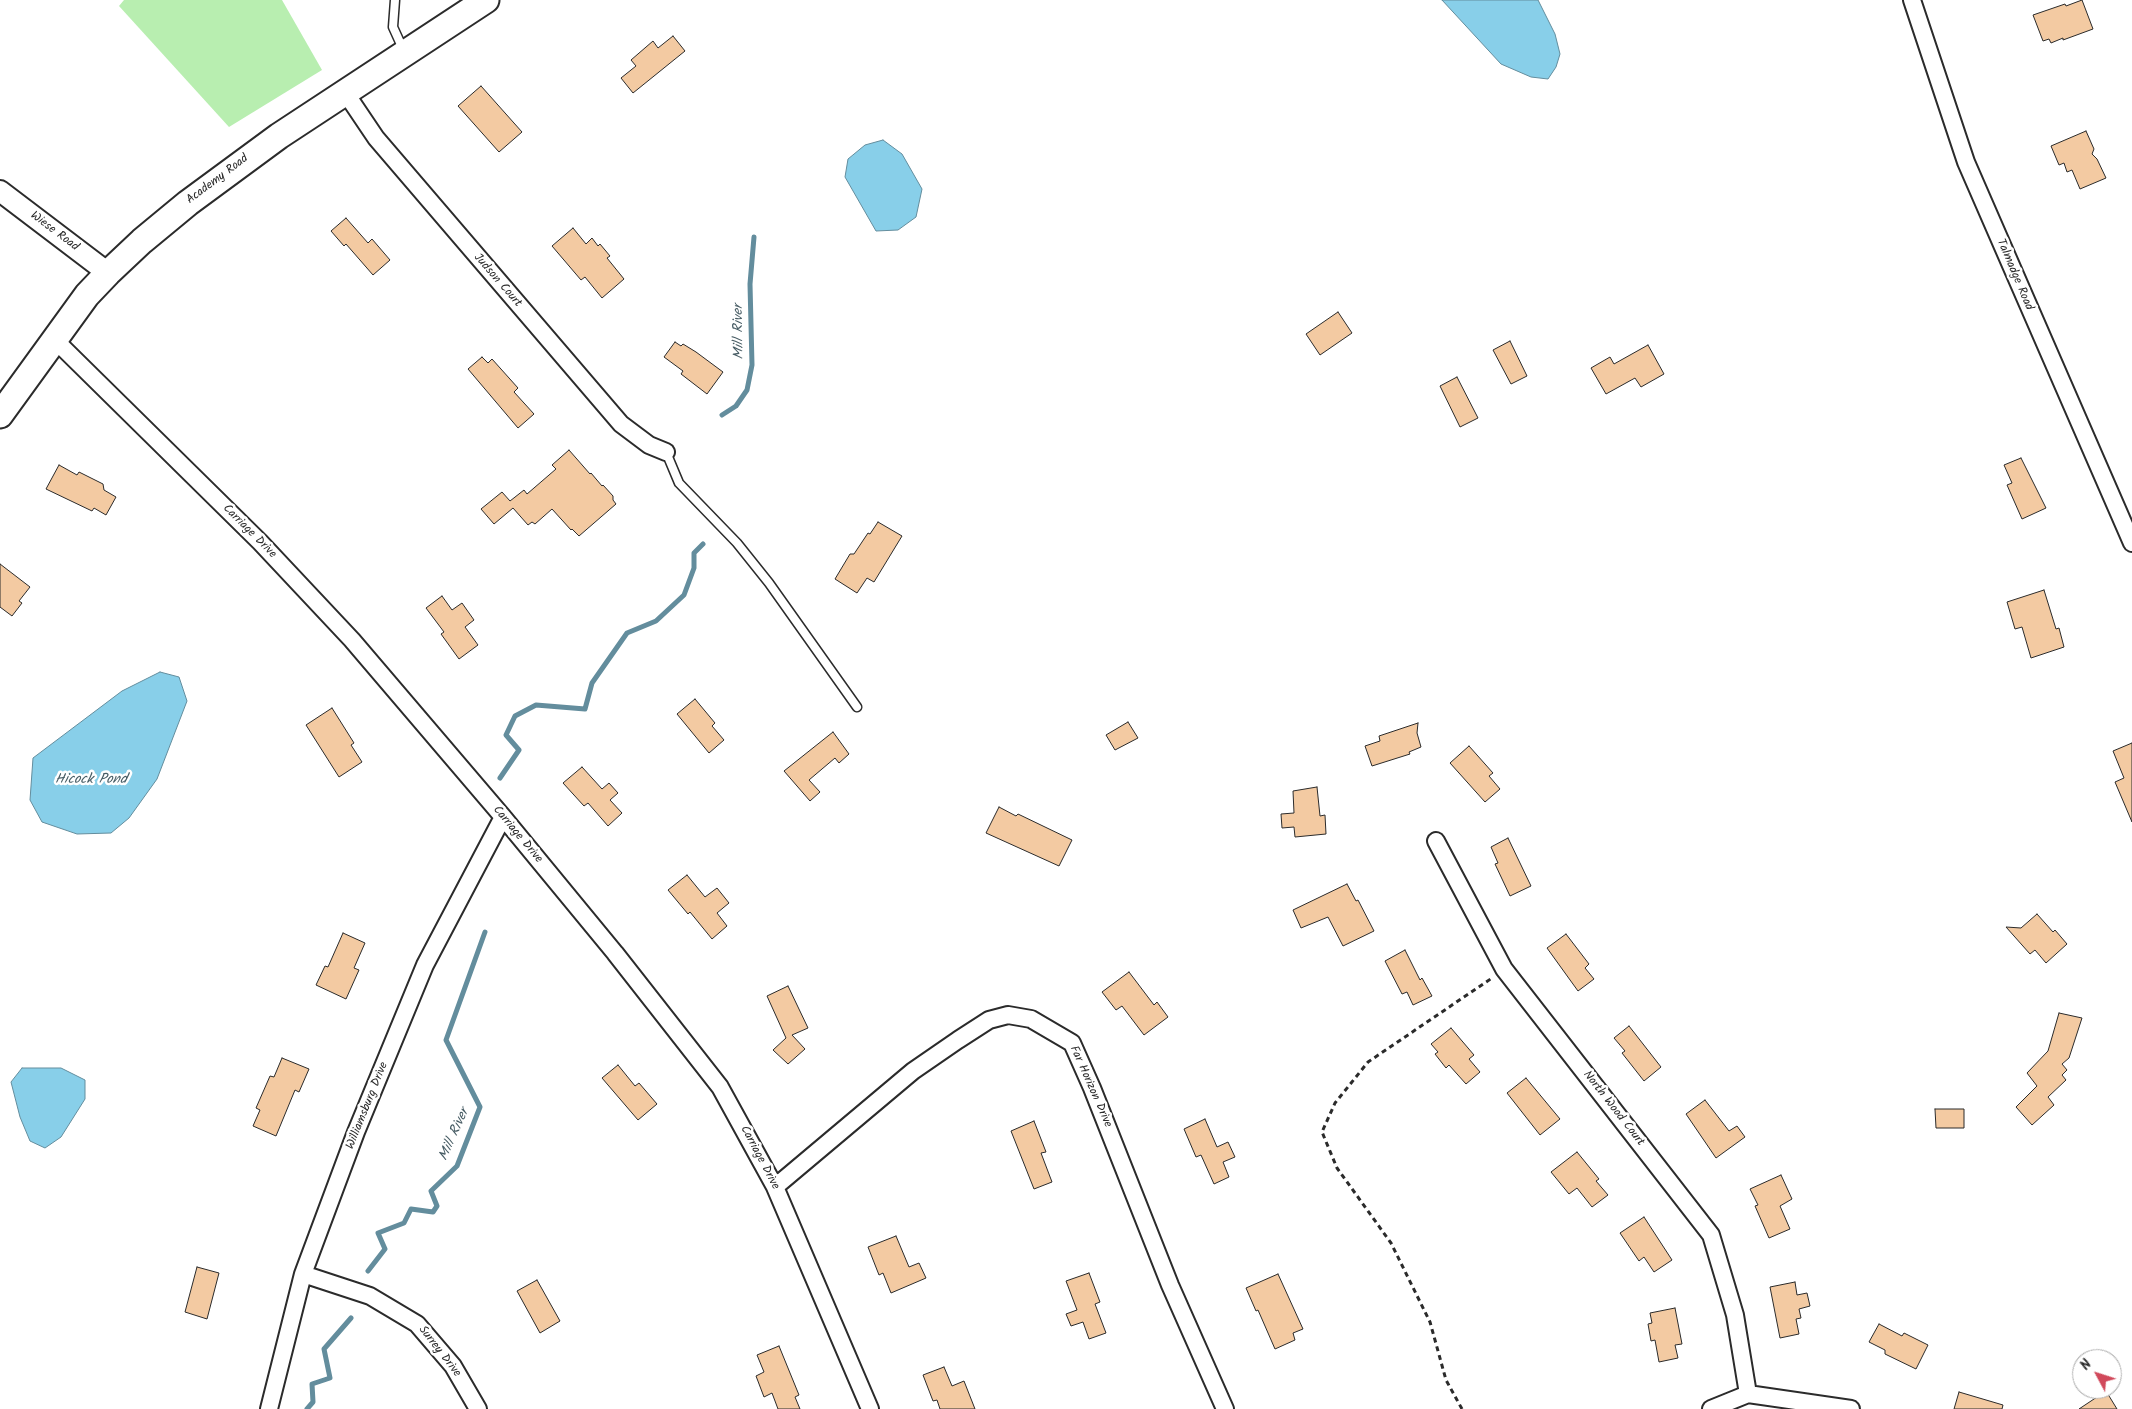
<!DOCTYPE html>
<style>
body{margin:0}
#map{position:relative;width:2132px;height:1409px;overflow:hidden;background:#fff;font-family:Kalam,sans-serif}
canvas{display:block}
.north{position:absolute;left:2072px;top:1349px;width:50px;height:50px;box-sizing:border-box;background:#fff;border:1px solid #aaa;border-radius:50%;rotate:310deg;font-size:14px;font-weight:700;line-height:20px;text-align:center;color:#2b2b2b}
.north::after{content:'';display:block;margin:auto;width:18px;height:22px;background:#d1495b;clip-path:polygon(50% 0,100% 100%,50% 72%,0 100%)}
</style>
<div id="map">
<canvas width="2132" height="1409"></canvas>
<div class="north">N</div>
</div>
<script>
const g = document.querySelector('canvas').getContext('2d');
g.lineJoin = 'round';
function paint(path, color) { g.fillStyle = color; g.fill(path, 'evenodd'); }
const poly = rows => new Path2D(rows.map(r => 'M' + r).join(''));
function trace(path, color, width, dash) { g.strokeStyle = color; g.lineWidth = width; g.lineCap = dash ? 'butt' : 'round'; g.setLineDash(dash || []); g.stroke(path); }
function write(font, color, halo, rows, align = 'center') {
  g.font = font + ' Kalam,sans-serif'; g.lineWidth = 5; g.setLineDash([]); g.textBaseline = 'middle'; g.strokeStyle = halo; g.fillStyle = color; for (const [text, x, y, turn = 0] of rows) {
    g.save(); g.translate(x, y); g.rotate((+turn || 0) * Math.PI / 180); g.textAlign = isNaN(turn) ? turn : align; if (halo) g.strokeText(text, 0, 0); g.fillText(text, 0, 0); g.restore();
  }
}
paint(poly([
 [124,0,282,0,322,70,229,127,119,6]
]), '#b8eeb0');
const water = poly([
 [1442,0,1538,0,1555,34,1560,54,1556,67,1548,79,1531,77,1501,64,1442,0],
 [883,140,902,154,922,189,916,217,898,230,876,231,845,177,848,159,865,145,883,140],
 [160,672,179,677,187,701,157,779,129,818,111,833,77,834,42,822,30,800,33,758,122,691,160,672],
 [22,1068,61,1068,85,1080,85,1099,61,1137,45,1148,30,1141,20,1117,11,1082,22,1068]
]);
paint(water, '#88cfe9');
trace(water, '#638d9d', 1);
trace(poly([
 [722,415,736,406,747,390,752,365,750,284,754,237],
 [500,778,519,750,506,735,515,716,536,705,585,709,592,683,627,633,656,621,684,595,694,568,694,553,703,544],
 [368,1271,385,1249,378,1233,404,1223,411,1209,433,1212,437,1206,431,1191,457,1166,480,1107,446,1040,485,932],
 [307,1409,313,1402,312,1384,330,1378,324,1349,351,1318]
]), '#638d9d', 5);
const building = poly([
 [2082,0,2093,29,2063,40,2063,38,2051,43,2049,39,2043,41,2033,15,2065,4,2066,6,2082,0],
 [673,36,685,51,633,93,621,78,636,66,631,60,653,41,658,48,673,36],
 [481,86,522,132,499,152,458,106,481,86],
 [2086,131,2094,149,2092,154,2097,159,2106,178,2080,189,2072,170,2067,172,2064,163,2059,165,2051,146,2086,131],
 [346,218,368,243,372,239,390,260,373,275,346,244,344,246,331,231,346,218],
 [573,228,586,244,592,238,598,246,600,244,610,256,607,258,624,279,602,298,585,277,581,280,552,246,573,228],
 [1338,312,1352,333,1320,355,1306,334,1338,312],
 [1510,341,1527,376,1511,384,1493,350,1510,341],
 [675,342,681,346,683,344,696,352,723,372,707,394,681,374,683,371,664,357,675,342],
 [1648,345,1664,374,1641,387,1635,378,1606,394,1591,368,1610,357,1614,364,1648,345],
 [482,357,488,363,492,359,518,388,514,392,534,414,518,428,468,369,482,357],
 [1457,377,1478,418,1460,427,1440,386,1457,377],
 [569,450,590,474,591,473,602,486,603,485,613,496,613,500,616,504,579,536,572,529,571,530,552,509,535,524,532,522,528,525,513,508,494,524,481,509,502,492,510,501,524,490,527,494,556,469,552,465,569,450],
 [2021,458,2046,508,2022,519,2007,485,2012,483,2004,465,2021,458],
 [59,465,77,475,79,472,103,484,104,490,116,497,106,515,94,508,92,511,46,489,59,465],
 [878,522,902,536,874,582,867,578,857,593,835,579,850,554,854,554,868,533,870,534,878,522],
 [0,564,30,587,19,601,22,603,12,616,0,607,0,564],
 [2044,590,2056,629,2059,628,2064,647,2031,658,2022,627,2015,629,2007,602,2044,590],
 [442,596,452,610,462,603,474,620,465,627,478,645,459,659,441,634,444,632,426,608,442,596],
 [695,699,715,723,712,726,724,740,709,753,677,714,695,699],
 [332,708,354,743,351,745,362,762,339,777,306,725,332,708],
 [1128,722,1138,738,1115,750,1106,735,1128,722],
 [1418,723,1417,733,1421,747,1409,752,1410,754,1372,766,1365,746,1380,741,1379,736,1418,723],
 [833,732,849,754,839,763,835,758,809,780,820,792,810,801,784,771,833,732],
 [2132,743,2132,822,2115,782,2124,778,2113,751,2132,743],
 [1469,746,1493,773,1489,776,1500,789,1485,802,1450,763,1469,746],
 [582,767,602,789,609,783,618,793,610,800,622,813,608,826,588,803,584,806,563,783,582,767],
 [1317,787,1320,816,1325,815,1326,834,1295,837,1294,827,1282,828,1281,814,1294,813,1293,791,1317,787],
 [999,807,1016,816,1018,814,1072,840,1059,866,986,833,999,807],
 [1508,838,1531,886,1510,896,1495,864,1498,863,1491,847,1508,838],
 [687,875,705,897,717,888,729,903,717,913,727,926,712,939,690,912,688,914,668,890,687,875],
 [1347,884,1356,901,1358,900,1374,931,1343,946,1328,917,1301,928,1293,910,1347,884],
 [2037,914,2053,932,2055,930,2067,944,2046,963,2035,950,2030,954,2006,927,2021,928,2037,914],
 [343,933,365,943,354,968,359,970,346,999,316,985,325,966,328,967,343,933],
 [1566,934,1589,964,1585,968,1594,979,1578,991,1547,948,1566,934],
 [1405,950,1420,980,1422,978,1432,996,1413,1005,1407,992,1402,994,1385,961,1405,950],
 [1129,972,1154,1005,1157,1002,1168,1017,1144,1035,1122,1006,1116,1010,1102,992,1129,972],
 [788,986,808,1028,792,1035,805,1049,788,1064,773,1050,786,1038,767,996,788,986],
 [2059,1013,2082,1018,2069,1058,2062,1064,2067,1070,2062,1075,2066,1080,2048,1097,2054,1105,2032,1125,2016,1107,2037,1086,2027,1073,2048,1051,2059,1013],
 [1629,1026,1661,1067,1644,1081,1622,1053,1625,1051,1614,1038,1629,1026],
 [1451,1028,1474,1055,1469,1059,1480,1072,1466,1084,1449,1065,1446,1068,1435,1054,1438,1052,1431,1044,1451,1028],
 [282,1058,309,1069,299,1092,295,1090,276,1136,253,1126,260,1110,256,1108,270,1076,274,1077,282,1058],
 [618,1065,635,1086,639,1083,657,1104,638,1120,602,1078,618,1065],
 [1526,1078,1560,1119,1540,1135,1507,1093,1526,1078],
 [1705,1100,1729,1131,1737,1126,1745,1137,1716,1158,1686,1114,1705,1100],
 [1935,1109,1964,1109,1964,1128,1936,1128,1935,1109],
 [1205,1119,1217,1147,1228,1142,1235,1157,1223,1162,1229,1177,1214,1184,1201,1155,1196,1157,1184,1129,1205,1119],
 [1034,1121,1046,1152,1041,1153,1052,1182,1034,1189,1011,1131,1034,1121],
 [1577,1152,1599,1179,1596,1181,1608,1195,1592,1207,1577,1188,1569,1194,1551,1172,1577,1152],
 [1781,1175,1792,1199,1780,1206,1790,1229,1769,1238,1755,1206,1758,1205,1750,1189,1781,1175],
 [1644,1217,1672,1260,1654,1272,1644,1257,1639,1261,1620,1233,1644,1217],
 [896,1236,909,1267,919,1263,926,1278,891,1293,883,1273,879,1275,868,1247,896,1236],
 [197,1267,219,1273,207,1319,185,1312,197,1267],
 [1089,1273,1100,1302,1095,1304,1106,1333,1089,1339,1083,1322,1071,1326,1066,1314,1077,1310,1066,1281,1089,1273],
 [1278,1274,1303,1329,1293,1333,1295,1340,1275,1349,1258,1310,1256,1311,1246,1288,1278,1274],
 [537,1280,560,1321,540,1333,517,1291,537,1280],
 [1795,1282,1797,1295,1807,1293,1810,1306,1799,1309,1801,1318,1796,1319,1799,1334,1780,1338,1770,1287,1795,1282],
 [1675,1308,1682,1344,1675,1345,1678,1358,1659,1362,1655,1340,1651,1341,1648,1324,1652,1323,1650,1313,1675,1308],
 [1879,1324,1902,1336,1904,1333,1928,1345,1916,1369,1885,1354,1885,1350,1869,1342,1879,1324],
 [779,1346,799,1395,795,1397,800,1409,778,1409,772,1393,764,1397,756,1376,764,1372,757,1355,779,1346],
 [944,1367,952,1386,964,1381,975,1409,940,1409,937,1400,933,1401,923,1375,944,1367],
 [2106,1391,2117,1409,2079,1409,2106,1391],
 [1959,1392,2003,1405,2002,1409,1954,1409,1959,1392]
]);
paint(building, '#f3caa2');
trace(building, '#2b2b2b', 1);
const service = poly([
 [395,0,393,27,403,49],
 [666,452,679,483,737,543,769,583,857,707]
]);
const minor = poly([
 [1912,0,1966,162,2132,543],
 [345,92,376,138,621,424,649,445,666,452],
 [54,339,260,542,352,640,503,817,615,953,720,1087,775,1187,870,1409],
 [1436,841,1504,969,1711,1235,1735,1315,1748,1394],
 [775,1187,913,1071,958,1040,989,1020,1008,1015,1031,1019,1072,1043,1092,1088,1170,1285,1225,1409],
 [303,1274,370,1296,417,1324,453,1366,478,1409],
 [269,1409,303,1274,356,1132,425,965,503,817],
 [1711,1409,1748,1394,1851,1409]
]);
const tertiary = poly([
 [0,191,108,273]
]);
const primary = poly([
 [0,415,87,295,108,273,142,241,188,203,279,136,486,0]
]);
trace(service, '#2b2b2b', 11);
trace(minor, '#2b2b2b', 20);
trace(tertiary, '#2b2b2b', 24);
trace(primary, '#2b2b2b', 29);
trace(poly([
 [1462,1409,1446,1380,1430,1322,1391,1243,1337,1168,1322,1132,1335,1103,1368,1062,1492,978]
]), '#2b2b2b', 3, [5, 4]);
trace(service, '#fff', 8);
trace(minor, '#fff', 16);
trace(tertiary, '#fff', 20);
trace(primary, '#fff', 25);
write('12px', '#2b2b2b', '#fff', [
 ["Academy Road",218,180,-37],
 ["Wiese Road",54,232,37],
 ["Talmadge Road",2014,275,67],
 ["Judson Court",497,281,49],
 ["Carriage Drive",249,532,45],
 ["Carriage Drive",517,835,50],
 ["Far Horizon Drive",1090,1087,66],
 ["Williamsburg Drive",368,1106,-68],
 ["North Wood Court",1613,1109,52],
 ["Carriage Drive",759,1158,62],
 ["Surrey Drive",439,1352,52]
]);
write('italic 14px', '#475c64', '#fff', [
 ["Mill River",740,332,-91],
 ["Hicock Pond",91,781],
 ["Mill River",455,1135,-66]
]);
</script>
